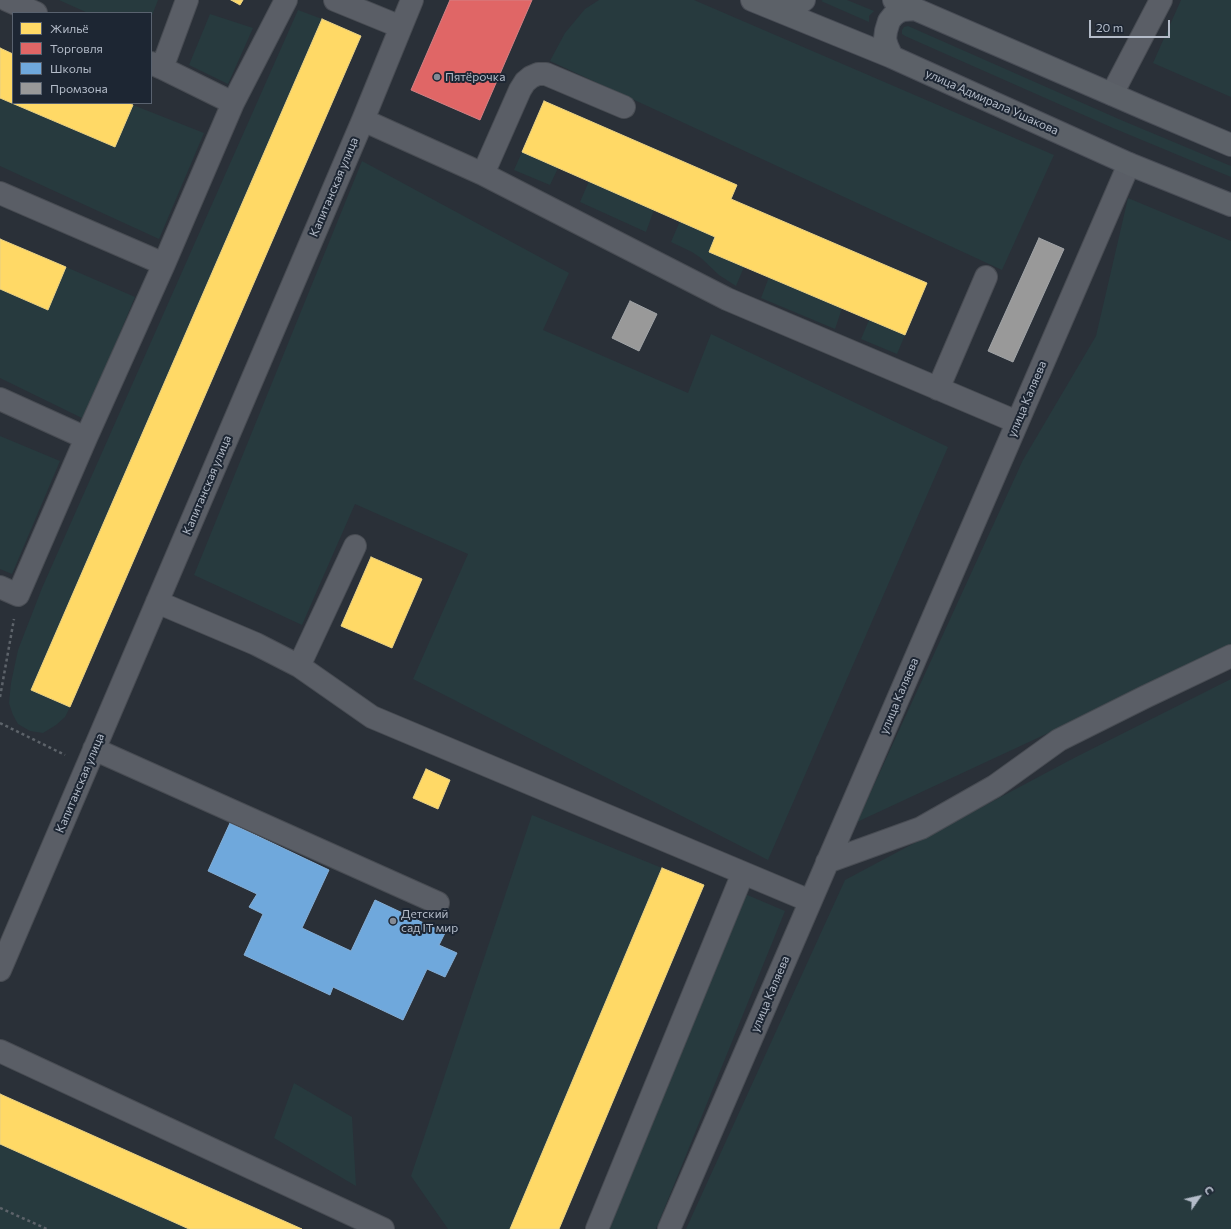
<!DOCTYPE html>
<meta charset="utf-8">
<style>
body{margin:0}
#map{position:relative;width:1231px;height:1229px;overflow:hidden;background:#2a3038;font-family:Commissioner,sans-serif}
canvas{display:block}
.legend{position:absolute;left:12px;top:12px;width:140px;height:92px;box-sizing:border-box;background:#1d2633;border:1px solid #59626f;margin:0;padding:5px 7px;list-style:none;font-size:12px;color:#b4bcc9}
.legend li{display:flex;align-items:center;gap:8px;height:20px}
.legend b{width:20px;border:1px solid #59626f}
.north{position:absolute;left:1179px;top:1177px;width:40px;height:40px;-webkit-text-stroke:3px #1d2633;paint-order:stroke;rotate:56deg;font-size:11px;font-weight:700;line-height:16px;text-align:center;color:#b4bcc9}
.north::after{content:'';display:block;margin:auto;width:14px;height:18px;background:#b4bcc9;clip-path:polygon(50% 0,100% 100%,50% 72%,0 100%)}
.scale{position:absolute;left:1089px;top:20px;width:81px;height:18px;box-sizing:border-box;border:2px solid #b4bcc9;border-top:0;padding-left:5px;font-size:12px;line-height:14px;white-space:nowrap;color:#b4bcc9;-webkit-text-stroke:3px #1d2633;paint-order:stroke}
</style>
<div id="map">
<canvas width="1231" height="1229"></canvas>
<ul class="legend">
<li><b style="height:11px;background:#ffd966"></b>Жильё</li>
<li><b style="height:11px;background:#e06666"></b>Торговля</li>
<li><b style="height:11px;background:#6fa8dc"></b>Школы</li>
<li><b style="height:11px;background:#999"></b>Промзона</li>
</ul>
<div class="north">С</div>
<div class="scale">20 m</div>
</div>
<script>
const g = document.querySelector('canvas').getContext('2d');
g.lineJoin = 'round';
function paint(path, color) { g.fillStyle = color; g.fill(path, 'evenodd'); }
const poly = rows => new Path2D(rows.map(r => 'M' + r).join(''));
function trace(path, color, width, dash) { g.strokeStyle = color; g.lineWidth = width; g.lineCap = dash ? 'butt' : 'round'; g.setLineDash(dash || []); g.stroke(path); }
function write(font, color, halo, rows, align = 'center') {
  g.font = font + ' Commissioner,sans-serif'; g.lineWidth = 4; g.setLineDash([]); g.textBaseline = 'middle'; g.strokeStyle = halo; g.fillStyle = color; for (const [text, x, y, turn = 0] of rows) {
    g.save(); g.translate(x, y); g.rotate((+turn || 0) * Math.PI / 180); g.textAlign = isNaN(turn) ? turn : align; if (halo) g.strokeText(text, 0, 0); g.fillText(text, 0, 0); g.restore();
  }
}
paint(poly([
 [59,0,158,0,151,18,151,13,88,13],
 [599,0,694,0,1054,155,1002,270,550,61,565,33,585,9],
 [823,0,847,0,874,11,869,16,869,22,821,1],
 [1181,0,1231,0,1231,97,1153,63],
 [298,10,322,19,31,690,70,707,65,717,56,725,43,733,30,731,18,724,13,715,9,703,11,683,18,650,42,588],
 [210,14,253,28,228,84,189,65],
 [908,26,1121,120,1231,166,1231,177,1113,128,905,36,902,34,902,30,904,27],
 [0,98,115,147,133,105,204,133,159,239,0,166],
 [522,152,558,168,550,185,514,170],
 [362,161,569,273,543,330,688,393,711,334,948,447,768,860,413,679,468,554,355,504,302,625,194,575],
 [589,181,654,210,646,232,580,202],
 [1128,198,1231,241,1231,648,857,822,1023,460,1096,336],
 [680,221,715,237,709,252,744,267,736,286,719,275,701,258,692,252,671,242],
 [66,267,135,297,84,419,0,378,0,289,48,310],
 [769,277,842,308,835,329,761,298],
 [869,320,905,335,897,354,861,339],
 [0,436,60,461,12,574,0,569],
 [1231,679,1231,1229,686,1229,845,880,1074,758],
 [532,815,662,868,510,1229,448,1229,411,1176],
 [745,894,785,911,656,1229,608,1229],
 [294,1083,352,1117,356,1186,274,1138],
 [0,1144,189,1229,0,1229]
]), '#273a3e');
const homes = poly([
 [231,0,243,0,240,5,231,0],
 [322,19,361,36,70,707,31,690,322,19],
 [0,48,13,54,13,103,129,103,133,105,115,147,0,98,0,48],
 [544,101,737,185,731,199,927,283,905,335,709,252,715,237,522,152,544,101],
 [0,239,66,267,48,310,0,289,0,239],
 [371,557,422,579,392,648,341,626,371,557],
 [426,769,450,780,438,809,413,798,426,769],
 [662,868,704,885,559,1229,510,1229,662,868],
 [0,1094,302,1229,189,1229,0,1144,0,1094]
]);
paint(homes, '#ffd966');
trace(homes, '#e8d084', 1);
const shops = poly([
 [450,0,532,0,480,120,411,90,450,0]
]);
paint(shops, '#e06666');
trace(shops, '#d38084', 1);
const schools = poly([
 [230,823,329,870,302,928,351,951,375,900,445,933,439,945,457,953,445,977,427,969,403,1020,333,987,330,995,244,955,263,914,249,907,257,894,208,871,230,823]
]);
paint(schools, '#6fa8dc');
trace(schools, '#84aed6', 1);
const industry = poly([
 [1039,238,1064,249,1013,362,988,351,1039,238],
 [630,301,657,314,639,351,612,338,630,301]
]);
paint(industry, '#999');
trace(industry, '#a1a4a7', 1);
const minor = poly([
 [7,0,36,13],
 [335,0,401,27],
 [151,63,162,68,187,0],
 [162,68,233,103],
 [1112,94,1161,0],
 [363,120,483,174,520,90,525,82,531,77,538,74,546,74,624,107],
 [483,174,727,299,1017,422],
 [0,193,164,264],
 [938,389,986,277],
 [0,399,86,438],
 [0,587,18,595,86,438,164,264,233,103,286,0],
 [157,602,256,644,299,666,372,717,810,901],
 [299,666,355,546],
 [94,749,438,903],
 [827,862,921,828,995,786,1059,740,1145,697,1231,656],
 [0,970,363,120,412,0],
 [0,1051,383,1229],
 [597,1229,743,873],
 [669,1229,1129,164]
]);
const major = poly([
 [752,0,892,57,1129,164,1231,205],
 [894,0,1146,109,1231,145],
 [780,11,788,10,796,6,804,0],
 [892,57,887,46,885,39,886,31,889,21,893,16,898,12,903,10,915,9]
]);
trace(minor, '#484c53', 24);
trace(major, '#484c55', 24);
trace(poly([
 [0,697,14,619],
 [0,723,65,755],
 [0,1208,47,1229]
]), '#5d636a', 2.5, [3, 3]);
trace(minor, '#5a5e66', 22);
trace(major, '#5c6168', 22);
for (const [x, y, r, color] of [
 [437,77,4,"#848b96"],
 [393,921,4,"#848b96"]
]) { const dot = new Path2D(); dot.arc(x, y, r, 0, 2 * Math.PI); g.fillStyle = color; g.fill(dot); trace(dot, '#1d2633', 1.5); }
write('12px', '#b4bcc9', '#1d2633', [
 ["Пятёрочка",445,77],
 ["Детский",401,914],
 ["сад IT мир",401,928]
], 'left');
write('12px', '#b4bcc9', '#1d2633', [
 ["улица Адмирала Ушакова",992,102,24],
 ["Капитанская улица",334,187,-67],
 ["улица Каляева",1027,399,-67],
 ["Капитанская улица",207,485,-67],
 ["улица Каляева",899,696,-67],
 ["Капитанская улица",80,783,-67],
 ["улица Каляева",770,994,-67]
]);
</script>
